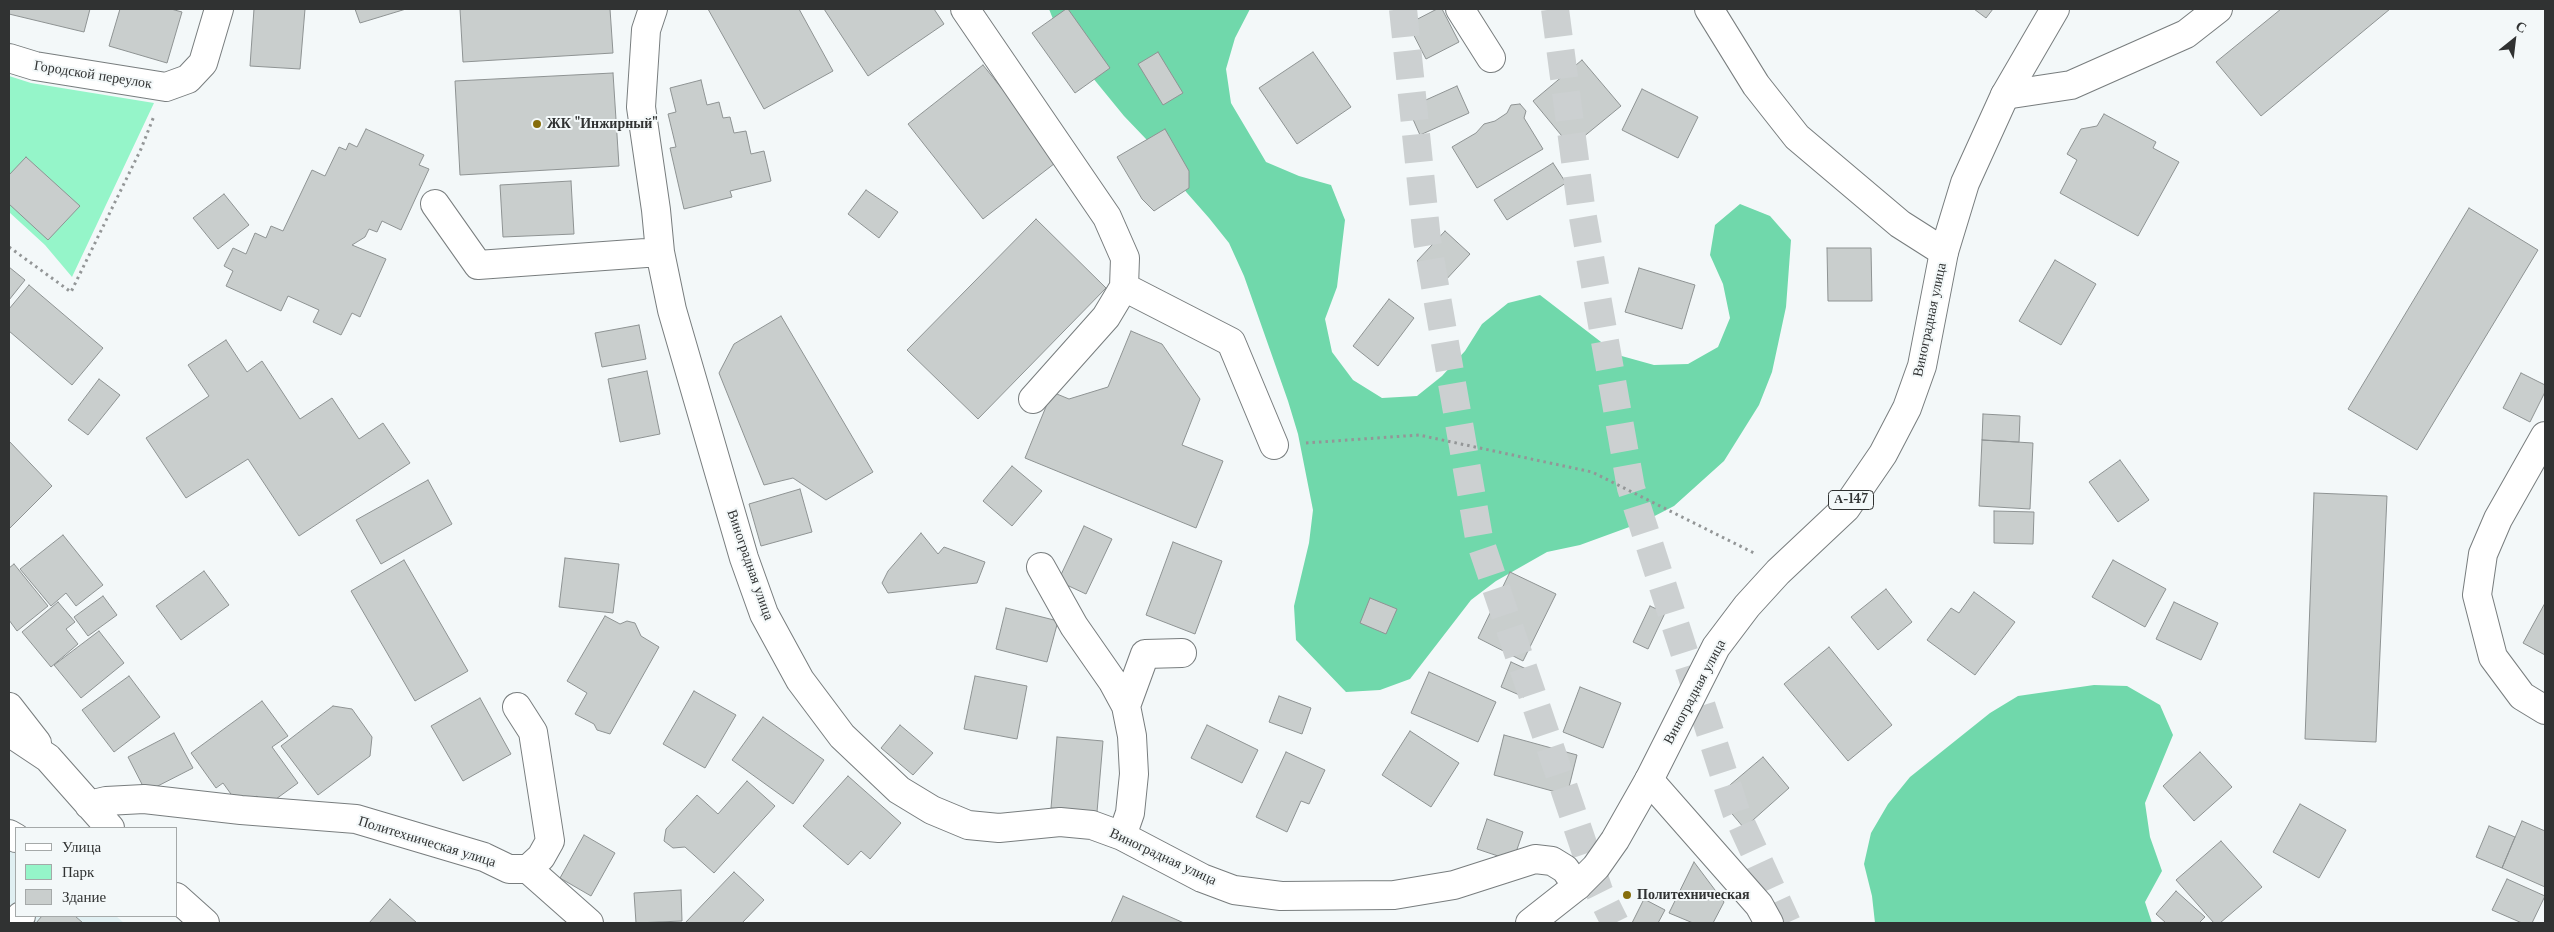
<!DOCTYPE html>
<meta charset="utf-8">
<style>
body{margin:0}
#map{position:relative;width:2554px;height:932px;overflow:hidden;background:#f3f8f9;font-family:"Libre Baskerville",serif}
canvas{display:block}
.frame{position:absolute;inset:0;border:10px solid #303232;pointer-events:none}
.legend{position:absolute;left:15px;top:827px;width:162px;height:90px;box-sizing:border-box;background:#f3f8f9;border:1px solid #a5a9a9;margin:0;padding:6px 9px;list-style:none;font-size:15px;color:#303232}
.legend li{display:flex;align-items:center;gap:10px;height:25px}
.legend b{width:25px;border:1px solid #a5a9a9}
.north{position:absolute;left:2489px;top:15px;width:50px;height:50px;-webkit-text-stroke:4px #f3f8f9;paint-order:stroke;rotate:29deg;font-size:14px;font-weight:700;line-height:20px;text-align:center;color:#303232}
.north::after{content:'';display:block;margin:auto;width:18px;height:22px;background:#303232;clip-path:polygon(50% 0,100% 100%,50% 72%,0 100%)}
</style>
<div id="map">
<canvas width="2554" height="932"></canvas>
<div class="frame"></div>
<ul class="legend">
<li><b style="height:6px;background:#fff"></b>Улица</li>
<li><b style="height:14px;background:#95f5c9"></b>Парк</li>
<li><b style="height:14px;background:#c9cecd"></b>Здание</li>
</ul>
<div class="north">С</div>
</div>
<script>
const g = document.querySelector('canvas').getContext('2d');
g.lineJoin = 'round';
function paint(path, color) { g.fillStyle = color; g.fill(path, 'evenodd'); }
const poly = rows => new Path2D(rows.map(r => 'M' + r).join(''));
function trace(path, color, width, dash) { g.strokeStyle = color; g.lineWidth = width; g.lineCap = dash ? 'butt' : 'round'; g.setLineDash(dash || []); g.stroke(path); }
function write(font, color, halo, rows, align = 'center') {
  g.font = font + ' "Libre Baskerville",serif'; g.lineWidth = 4; g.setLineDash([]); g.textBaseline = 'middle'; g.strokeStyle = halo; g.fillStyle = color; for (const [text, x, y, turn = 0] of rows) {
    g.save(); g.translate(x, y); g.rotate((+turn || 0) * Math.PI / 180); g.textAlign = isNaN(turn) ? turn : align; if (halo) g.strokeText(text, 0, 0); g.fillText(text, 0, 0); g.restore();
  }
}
paint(poly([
 [9,817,21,828,16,828,16,916,116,916,124,923,9,923]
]), '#e0eff2');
paint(poly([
 [9,76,31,83,154,103,72,277,45,245,9,212]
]), '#95f5c9');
paint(poly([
 [1049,9,1250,9,1235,38,1226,69,1231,103,1266,162,1299,176,1331,185,1345,220,1337,287,1325,319,1332,352,1353,380,1382,398,1417,396,1442,376,1465,351,1482,324,1508,303,1540,295,1618,355,1654,365,1688,364,1718,347,1730,318,1723,284,1710,255,1715,225,1740,204,1770,216,1791,240,1786,307,1772,372,1759,405,1724,461,1674,506,1643,522,1580,545,1547,552,1496,581,1471,600,1410,679,1380,690,1346,692,1296,640,1294,606,1309,543,1313,510,1298,434,1288,401,1244,276,1229,243,1209,218,1187,193,1146,139,1124,116,1061,39],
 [2094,685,2127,686,2160,705,2173,735,2145,803,2150,837,2162,871,2145,902,2152,923,1875,923,1872,896,1864,864,1871,833,1888,804,1910,777,1990,713,2018,696]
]), '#70d8ab');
const building = poly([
 [9,9,90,9,84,32,9,14,9,9],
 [120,9,171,9,182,12,167,63,109,46,120,9],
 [254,9,305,9,300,69,250,66,254,9],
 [355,9,406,9,360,23,355,9],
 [460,9,610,9,613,53,463,62,460,9],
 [708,9,799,9,833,71,764,109,708,9],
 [824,9,934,9,944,24,868,76,824,9],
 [1066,9,1068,9,1110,68,1075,93,1032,33,1066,9],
 [1437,9,1442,9,1459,42,1426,59,1408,24,1437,9],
 [1974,9,1993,9,1986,18,1974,9],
 [2281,9,2390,9,2261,116,2216,62,2281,9],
 [1158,52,1183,93,1163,105,1138,64,1158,52],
 [1313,52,1351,107,1297,144,1259,88,1313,52],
 [1582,60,1621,106,1571,147,1533,101,1582,60],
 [983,65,1059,160,983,219,908,124,983,65],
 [613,73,619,166,460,175,455,81,613,73],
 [701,80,707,105,719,102,723,118,730,117,734,133,746,131,751,154,764,151,771,181,730,191,732,197,684,209,670,148,676,147,668,114,676,112,670,88,701,80],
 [1457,86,1469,113,1420,135,1408,108,1457,86],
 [1642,89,1698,117,1678,158,1622,130,1642,89],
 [1520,104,1526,111,1524,118,1543,149,1477,188,1452,147,1476,133,1484,124,1495,121,1507,113,1511,105,1520,104],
 [2104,114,2156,142,2153,148,2179,162,2138,236,2060,193,2077,160,2067,154,2081,129,2097,126,2104,114],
 [366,129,424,155,419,165,429,169,401,230,382,221,377,232,369,229,365,237,352,245,386,259,360,317,352,313,341,335,313,322,319,310,288,296,281,311,226,286,233,271,224,266,233,248,246,254,255,233,266,238,271,226,283,231,312,170,325,176,339,147,346,150,349,143,357,147,366,129],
 [1165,129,1189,171,1189,188,1154,211,1142,199,1117,157,1165,129],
 [26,157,80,206,48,240,9,204,9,175,26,157],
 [1553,163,1566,183,1507,220,1494,200,1553,163],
 [571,181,574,234,503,237,500,185,571,181],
 [866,190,898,212,879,238,848,214,866,190],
 [224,194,249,225,218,249,193,218,224,194],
 [2469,208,2538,250,2417,450,2348,409,2469,208],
 [1036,219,1106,288,978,419,907,350,1036,219],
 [1445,231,1470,254,1442,284,1417,261,1445,231],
 [1827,248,1871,248,1872,301,1828,301,1827,248],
 [2055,260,2096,284,2061,345,2019,321,2055,260],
 [9,267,25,280,9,300,9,267],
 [1639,268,1695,285,1682,329,1625,312,1639,268],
 [29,285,103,348,72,385,9,331,9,309,29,285],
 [1389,299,1414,318,1378,366,1353,346,1389,299],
 [781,316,873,472,826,500,793,478,764,485,719,373,734,344,781,316],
 [639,325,646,359,602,367,595,333,639,325],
 [1131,331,1162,344,1200,399,1182,445,1223,461,1196,528,1025,458,1052,392,1069,399,1108,387,1131,331],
 [226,340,247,372,262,361,300,419,332,398,359,439,383,423,410,463,299,536,248,459,186,498,146,438,209,396,188,365,226,340],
 [647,371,660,434,620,442,608,379,647,371],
 [2521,373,2545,385,2545,392,2530,422,2503,408,2521,373],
 [99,379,120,395,88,435,68,420,99,379],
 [1983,414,2020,416,2019,442,1982,440,1983,414],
 [1982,440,2033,443,2030,509,1979,506,1982,440],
 [9,441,52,486,9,529,9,441],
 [2120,460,2149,500,2118,522,2089,482,2120,460],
 [1012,466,1042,491,1012,526,983,501,1012,466],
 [428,480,452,524,381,564,356,520,428,480],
 [800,489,812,532,761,546,749,504,800,489],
 [2314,493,2387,496,2376,742,2305,739,2314,493],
 [1994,511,2034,512,2033,544,1994,543,1994,511],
 [1084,526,1112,539,1086,594,1058,581,1084,526],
 [921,533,938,554,944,547,985,562,977,583,888,593,882,583,888,571,921,533],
 [63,535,103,585,76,606,66,593,51,606,20,569,63,535],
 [1173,542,1222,561,1195,634,1146,615,1173,542],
 [565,558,619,564,613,613,559,607,565,558],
 [404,560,468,671,415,701,351,591,404,560],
 [2113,560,2166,589,2145,627,2092,597,2113,560],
 [14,564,48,606,17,631,9,620,9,568,14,564],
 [204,571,229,605,181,640,156,606,204,571],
 [1510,572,1556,594,1523,661,1478,638,1510,572],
 [1886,589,1912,622,1878,650,1851,617,1886,589],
 [1974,592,2015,622,1975,675,1927,640,1951,608,1959,613,1974,592],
 [103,596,117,615,88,636,74,617,103,596],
 [1370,598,1397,609,1386,634,1360,623,1370,598],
 [58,602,75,622,66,629,78,644,51,667,22,632,58,602],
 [2174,602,2218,623,2201,660,2156,639,2174,602],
 [2545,603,2545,655,2523,643,2545,603],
 [1650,606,1665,613,1648,649,1633,642,1650,606],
 [1006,608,1058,621,1047,662,996,649,1006,608],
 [605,616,620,624,627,621,635,623,641,636,659,647,610,734,597,730,594,724,575,714,587,693,567,681,605,616],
 [99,631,124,663,81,698,54,665,99,631],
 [1829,647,1892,725,1848,761,1784,684,1829,647],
 [1511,662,1535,673,1524,697,1501,687,1511,662],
 [1429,672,1496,702,1478,742,1411,713,1429,672],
 [129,676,160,717,114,752,82,710,129,676],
 [975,676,1027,686,1017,739,964,729,975,676],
 [1580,687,1621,703,1603,748,1563,732,1580,687],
 [694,691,736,715,705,768,663,744,694,691],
 [1279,696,1311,708,1302,734,1269,722,1279,696],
 [480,698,511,754,463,781,431,726,480,698],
 [262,701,288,736,272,747,298,783,265,807,257,796,241,808,223,783,216,788,191,753,262,701],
 [333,706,352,709,372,737,370,756,318,795,281,746,333,706],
 [763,717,824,760,793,804,732,760,763,717],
 [900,725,933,753,913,775,881,748,900,725],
 [1207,725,1258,750,1242,783,1191,758,1207,725],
 [1410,731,1459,763,1431,807,1382,775,1410,731],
 [174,733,193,768,146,792,128,757,174,733],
 [1504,735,1577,755,1567,795,1494,775,1504,735],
 [1057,737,1103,741,1097,812,1051,808,1057,737],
 [1286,752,1325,770,1309,804,1301,801,1287,832,1256,817,1286,752],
 [2200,752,2232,787,2194,821,2163,786,2200,752],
 [1763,757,1789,788,1744,828,1717,796,1763,757],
 [848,776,901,823,870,859,861,851,848,865,803,826,848,776],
 [747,781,775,806,714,873,685,847,673,848,664,841,666,829,697,795,718,814,747,781],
 [2300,804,2346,830,2319,878,2273,852,2300,804],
 [1487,819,1523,832,1513,861,1477,849,1487,819],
 [2522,821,2545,831,2545,887,2502,868,2522,821],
 [2489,826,2515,837,2502,868,2476,857,2489,826],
 [584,835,615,853,591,896,560,878,584,835],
 [2221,841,2262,887,2220,923,2214,923,2176,880,2221,841],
 [1694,862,1724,902,1713,923,1693,923,1669,913,1694,862],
 [734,872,764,900,742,923,685,923,734,872],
 [2507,879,2545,896,2532,923,2522,923,2492,910,2507,879],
 [681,890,682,921,636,923,634,893,681,890],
 [2176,891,2205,917,2199,923,2166,923,2156,914,2176,891],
 [1123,896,1184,923,1111,923,1123,896],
 [390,899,417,923,369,923,390,899],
 [1644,899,1665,910,1658,923,1632,923,1644,899],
 [42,916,75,916,83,923,36,923,42,916]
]);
paint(building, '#c9cecd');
trace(building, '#8e9393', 1);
trace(poly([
 [1403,9,1427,240,1479,538,1599,891,1615,923],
 [1555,9,1581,206,1631,488,1736,812,1787,923]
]), '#ccd0d1', 28, [28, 14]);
const minor = poly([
 [653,9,646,30,641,107,656,210,660,252,672,310,744,558,764,614,800,680,842,736,899,790,932,810,968,825,999,828,1060,822,1092,825,1122,836,1202,878,1234,890,1281,896,1394,895,1454,885,1535,859,1552,861,1565,869,1577,886],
 [965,9,1107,217,1125,258,1124,287,1106,317,1033,399],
 [1460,9,1491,58],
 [1709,9,1756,85,1797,137,1900,224,1944,252],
 [9,58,35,66,166,87,188,79,203,63,219,9],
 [2005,95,2071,85,2186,34,2218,9],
 [435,204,478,265,660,252],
 [1124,287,1231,342,1274,445],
 [2545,436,2498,519,2483,554,2477,595,2493,657,2522,696,2545,710],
 [1041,567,1074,626,1113,682,1126,706,1132,736,1134,774,1130,813,1122,836],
 [1126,706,1145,654,1182,653],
 [9,707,37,743],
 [9,732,48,758,110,828],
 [1649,780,1759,905,1769,923],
 [89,805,106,801,144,799,241,810,356,819,484,857,509,869,528,869,541,857,550,841,533,732,517,707],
 [9,834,16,838],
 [528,869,589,923],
 [176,897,205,923],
 [16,923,21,916]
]);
const major = poly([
 [1530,923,1577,886,1596,867,1615,840,1649,780,1716,647,1747,606,1778,572,1846,508,1883,454,1907,408,1922,366,1944,252,1965,183,2005,95,2055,9]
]);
trace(minor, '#787d7e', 30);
trace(major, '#787d7e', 30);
trace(poly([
 [9,247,71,292,141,149,154,116],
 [1306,443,1419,435,1592,472,1754,553]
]), '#939697', 3, [2.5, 4]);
trace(minor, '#fff', 28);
trace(major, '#fff', 28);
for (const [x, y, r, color] of [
 [537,124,5,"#866d0b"],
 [1627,895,5,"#866d0b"]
]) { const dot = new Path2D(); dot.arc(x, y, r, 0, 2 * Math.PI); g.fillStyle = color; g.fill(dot); trace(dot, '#f3f8f9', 2); }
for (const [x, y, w] of [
 [1851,500,45]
]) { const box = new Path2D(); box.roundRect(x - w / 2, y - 9.5, w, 19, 4); g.fillStyle = '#f3f8f9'; g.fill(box); trace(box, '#303232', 1); }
write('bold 12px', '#303232', null, [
 ["А-147",1851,500]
]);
write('14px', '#303232', '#f3f8f9', [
 ["Городской переулок",93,75,9],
 ["Виноградная улица",1930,320,-78],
 ["Виноградная улица",750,565,71],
 ["Виноградная улица",1695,692,-62],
 ["Политехническая улица",427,842,17],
 ["Виноградная улица",1163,857,25]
]);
write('bold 14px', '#303232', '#f3f8f9', [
 ["ЖК \"Инжирный\"",547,124],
 ["Политехническая",1637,895]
], 'left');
</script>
